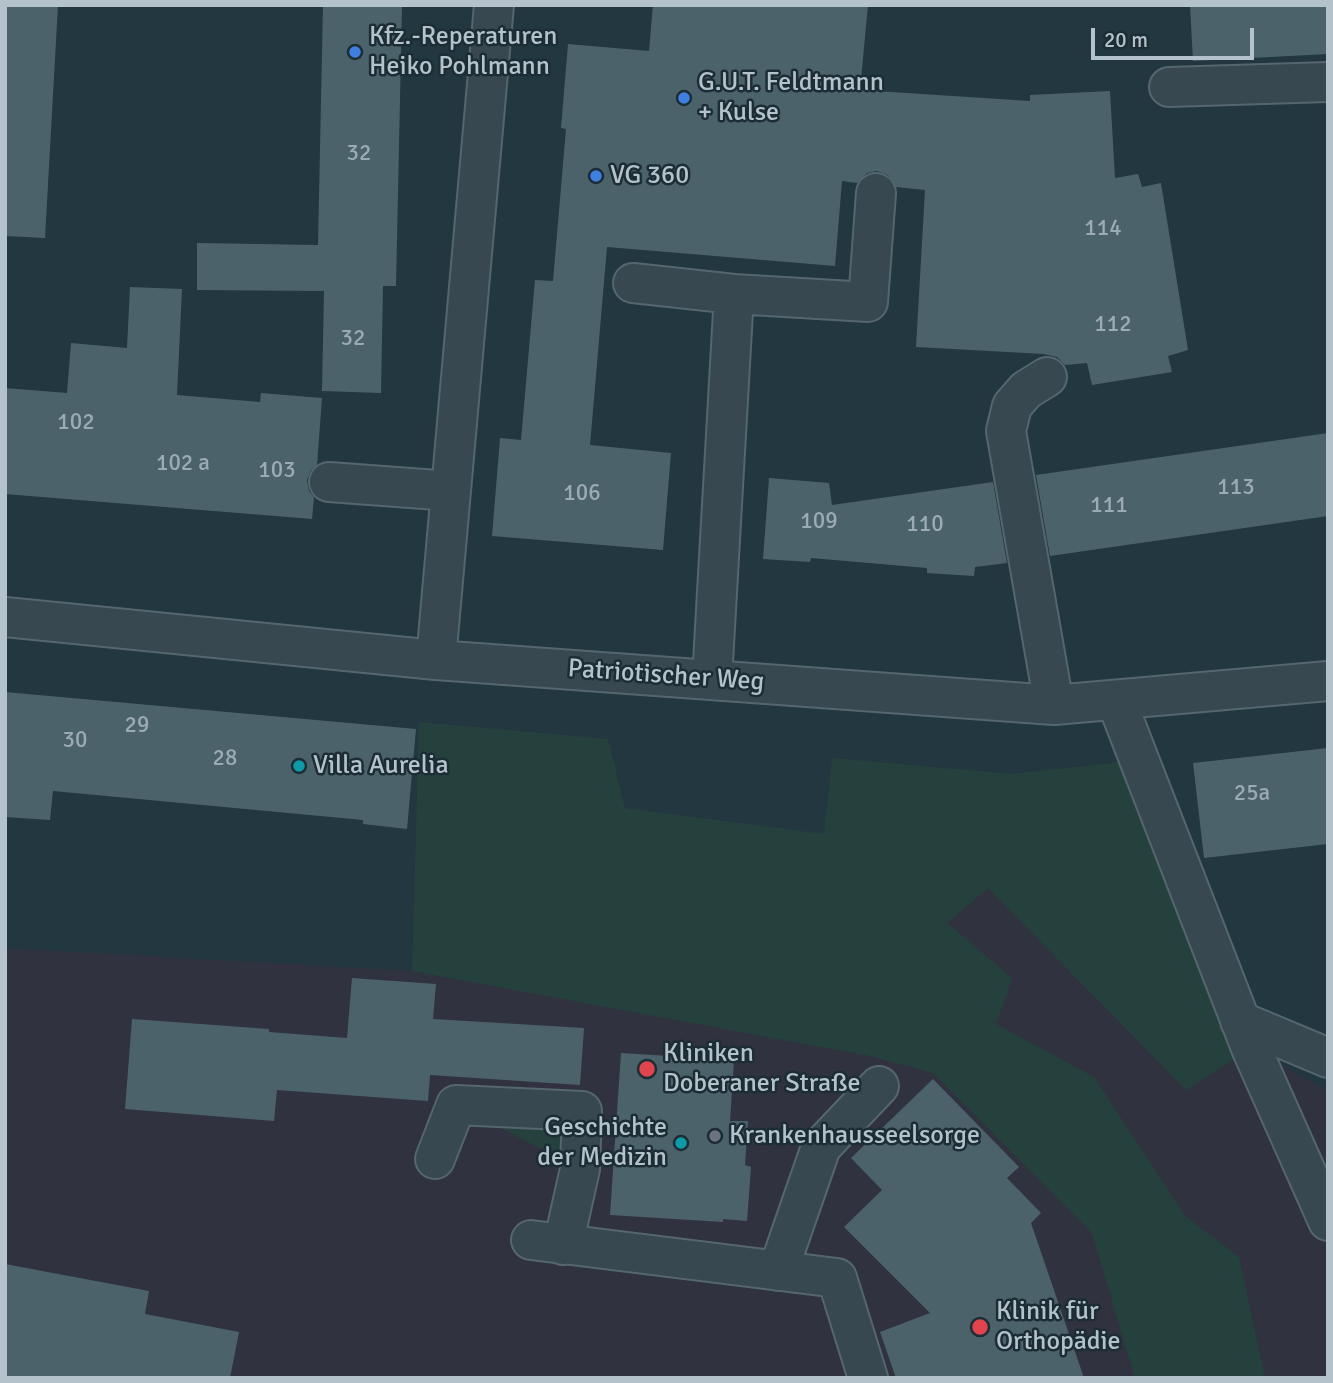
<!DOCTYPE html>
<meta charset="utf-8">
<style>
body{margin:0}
#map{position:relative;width:1333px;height:1383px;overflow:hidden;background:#233740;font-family:Signika,sans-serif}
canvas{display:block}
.frame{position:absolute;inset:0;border:7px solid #b4c3cb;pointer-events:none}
.scale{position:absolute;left:1091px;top:28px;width:163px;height:32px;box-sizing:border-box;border:4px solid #b4c3cb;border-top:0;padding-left:9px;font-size:21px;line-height:24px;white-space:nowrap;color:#b4c3cb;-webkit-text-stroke:5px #1c2d35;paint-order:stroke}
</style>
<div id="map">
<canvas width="1333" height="1383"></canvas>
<div class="frame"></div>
<div class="scale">20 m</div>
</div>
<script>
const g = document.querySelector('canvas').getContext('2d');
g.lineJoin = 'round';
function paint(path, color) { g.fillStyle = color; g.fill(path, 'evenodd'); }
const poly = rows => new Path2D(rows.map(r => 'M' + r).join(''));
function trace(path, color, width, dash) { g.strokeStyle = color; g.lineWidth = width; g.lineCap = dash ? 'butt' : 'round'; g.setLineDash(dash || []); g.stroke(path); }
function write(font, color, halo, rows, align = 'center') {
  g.font = font + ' Signika,sans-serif'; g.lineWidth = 5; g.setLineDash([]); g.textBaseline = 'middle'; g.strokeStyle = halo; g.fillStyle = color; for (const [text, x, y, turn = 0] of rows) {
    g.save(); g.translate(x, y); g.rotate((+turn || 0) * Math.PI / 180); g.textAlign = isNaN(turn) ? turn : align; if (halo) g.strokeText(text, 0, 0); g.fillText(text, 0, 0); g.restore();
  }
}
paint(poly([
 [419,722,608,739,625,808,824,834,832,758,1012,774,1139,760,1251,1048,1328,1091,1328,1378,5,1378,5,948,412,971]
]), '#303240');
paint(poly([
 [419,722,608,739,625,808,824,834,832,758,1012,774,1139,760,1251,1048,1186,1090,988,888,947,923,1012,978,996,1024,1094,1077,1185,1216,1239,1257,1265,1378,1135,1378,1092,1233,933,1073,870,1056,412,971],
 [456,1105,582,1111,580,1169]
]), '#25413d');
paint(poly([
 [5,5,58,5,45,238,5,236],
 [323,5,402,5,396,286,383,286,381,393,322,391,324,291,197,290,197,243,318,245],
 [653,5,868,5,860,90,1030,101,1030,95,1110,91,1115,178,1138,174,1142,187,1161,183,1188,350,1168,356,1172,372,1092,385,1087,363,1065,365,1057,357,1044,354,916,347,925,190,896,187,888,175,877,171,867,173,857,183,842,181,835,266,607,247,590,445,671,453,663,550,492,536,500,438,521,440,535,280,553,281,566,129,561,128,568,44,649,51],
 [1190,5,1328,5,1328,54,1193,61],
 [130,287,182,289,177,395,260,402,261,393,322,398,317,465,311,470,307,480,309,491,314,497,312,519,5,494,5,388,67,393,71,343,127,348],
 [1328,433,1328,516,1050,556,1036,475],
 [769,478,829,483,832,505,993,482,1007,563,975,567,974,576,927,573,927,568,811,558,810,562,763,559],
 [5,692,416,729,407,829,363,824,363,820,53,791,50,820,5,817],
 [1328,748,1328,844,1204,858,1193,763],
 [352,978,436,984,433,1019,584,1028,580,1085,430,1075,428,1101,277,1090,274,1121,125,1109,132,1019,269,1029,269,1032,347,1038],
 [621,1053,734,1060,730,1121,748,1121,745,1165,751,1167,747,1221,723,1219,723,1222,610,1215],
 [933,1079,1019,1167,1007,1178,1041,1213,1031,1223,1084,1378,896,1378,880,1332,930,1313,844,1227,882,1190,851,1158],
 [5,1264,149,1291,145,1314,239,1332,230,1378,5,1378]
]), '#4c626b');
const minor = poly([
 [1169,87,1328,82],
 [633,283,734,294,868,302,876,193],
 [1047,377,1026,390,1012,406,1006,431,1054,705],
 [329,482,451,491],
 [5,617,436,660,1054,705,1328,681],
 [436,660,494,5],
 [712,680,734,294],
 [1116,700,1251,1048,1328,1221],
 [1240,1021,1328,1058],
 [435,1159,456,1105,582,1111,580,1169,563,1245],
 [531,1240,837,1278,868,1378],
 [778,1271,821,1147,879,1086]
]);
trace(minor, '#55666e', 42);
trace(minor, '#374850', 38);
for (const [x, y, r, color] of [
 [355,52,7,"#3f7fe0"],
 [684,98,7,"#3f7fe0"],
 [596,176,7,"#3f7fe0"],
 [299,766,7,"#0f9aa8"],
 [647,1069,9,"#e0444e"],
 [715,1136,7,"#6b7280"],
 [681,1143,7,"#0f9aa8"],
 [980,1327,9,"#e0444e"]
]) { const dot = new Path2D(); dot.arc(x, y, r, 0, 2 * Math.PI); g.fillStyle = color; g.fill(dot); trace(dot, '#1c2d35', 2.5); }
write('23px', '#9aabb3', null, [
 ["32",359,154],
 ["114",1103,229],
 ["112",1113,325],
 ["32",353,339],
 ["102",76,423],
 ["102 a",183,464],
 ["103",277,471],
 ["113",1236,488],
 ["106",582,494],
 ["111",1109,506],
 ["109",819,522],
 ["110",925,525],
 ["29",137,726],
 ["30",75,741],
 ["28",225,759],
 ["25a",1252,794]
]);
write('26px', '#b4c3cb', '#1c2d35', [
 ["Kfz.-Reperaturen",369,37],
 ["Heiko Pohlmann",369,67],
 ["G.U.T. Feldtmann",698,83],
 ["+ Kulse",698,113],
 ["VG 360",610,176],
 ["Villa Aurelia",313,766],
 ["Kliniken",663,1054],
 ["Doberaner Straße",663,1084],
 ["Geschichte",667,1128,"right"],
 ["der Medizin",667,1158,"right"],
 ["Krankenhausseelsorge",729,1136],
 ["Klinik für",996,1312],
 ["Orthopädie",996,1342]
], 'left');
write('26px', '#b4c3cb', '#1c2d35', [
 ["Patriotischer Weg",666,676,4]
]);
</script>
